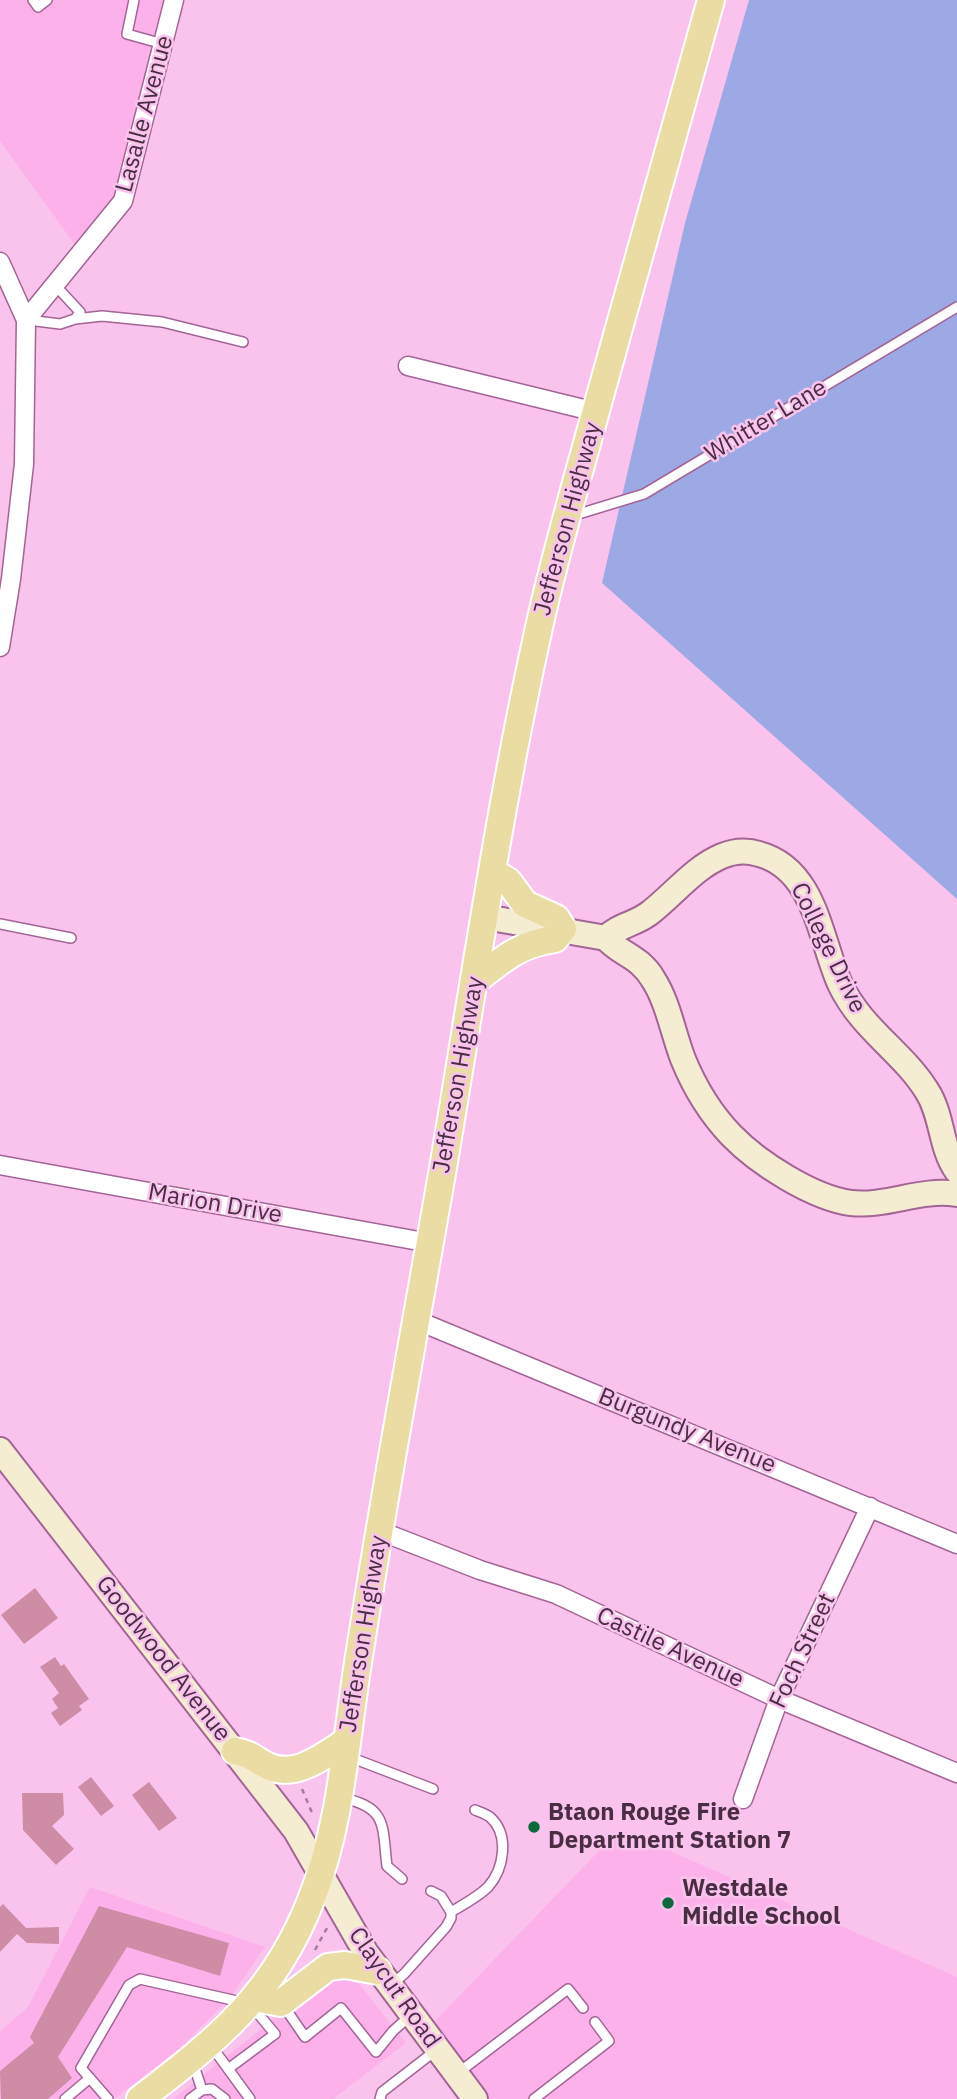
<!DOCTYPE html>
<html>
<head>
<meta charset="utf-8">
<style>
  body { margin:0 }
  canvas { display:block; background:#fac3ed }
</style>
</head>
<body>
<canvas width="957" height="2099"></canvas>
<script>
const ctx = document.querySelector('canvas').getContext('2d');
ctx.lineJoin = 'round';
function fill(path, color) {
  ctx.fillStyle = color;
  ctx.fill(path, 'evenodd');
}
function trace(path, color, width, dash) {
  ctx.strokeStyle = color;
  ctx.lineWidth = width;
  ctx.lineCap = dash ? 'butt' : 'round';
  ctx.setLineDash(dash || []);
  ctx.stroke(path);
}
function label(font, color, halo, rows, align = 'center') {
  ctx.font = font + ' "IBM Plex Sans",sans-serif';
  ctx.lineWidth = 5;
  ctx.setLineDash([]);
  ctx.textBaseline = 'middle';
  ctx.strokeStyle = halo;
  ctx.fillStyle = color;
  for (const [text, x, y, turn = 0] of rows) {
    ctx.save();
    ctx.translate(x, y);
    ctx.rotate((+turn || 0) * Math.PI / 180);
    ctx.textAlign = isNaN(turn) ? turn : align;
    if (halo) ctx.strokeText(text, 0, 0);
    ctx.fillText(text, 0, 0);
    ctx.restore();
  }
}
fill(new Path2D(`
  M0,0H167L117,199L75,245L0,141Z
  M620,1829L957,1977V2099H485L434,2022Z
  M90,1887L265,1947L230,1998L180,2048L114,2099H0V2031L28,2007Z
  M336,1974L352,1975L406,2043L333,2099H173L309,1991Z`), '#fdb1eb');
fill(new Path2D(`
  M749,0H957V899L602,583L685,223Z`), '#9da9e4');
fill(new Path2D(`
  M35,1588L58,1618L24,1644L1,1615Z
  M55,1657L61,1666L64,1664L89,1699L79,1706L82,1710L60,1726L51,1713L58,1708L52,1699L59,1693L40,1667Z
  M91,1777L114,1806L101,1816L78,1787Z
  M149,1782L177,1818L159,1831L132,1795Z
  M22,1793H63L64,1815L52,1826L74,1849L56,1865L23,1830Z
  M3,1904L26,1928L59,1927V1944L27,1943L17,1934L0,1952V1907Z
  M99,1906L229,1943L220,1976L127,1947L58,2057L72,2078L48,2099H1L0,2071L34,2043L30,2037Z`), '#ce8ca5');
const lane = new Path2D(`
  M33,0L38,7L47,0
  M134,0L127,34L163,44
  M55,285L80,312L75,319
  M28,320L60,324L75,319L102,316L162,322L243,342
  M572,516L644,494L957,307
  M0,924L71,938
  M347,1756L433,1789
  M342,1798C388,1807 382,1826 387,1866L402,1879
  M431,1891L441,1896L451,1912
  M391,1985L404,1974L446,1927L451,1918V1912C464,1904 478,1897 488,1887C504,1869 510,1835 490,1817C486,1814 480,1812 475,1810
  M283,2005L305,2037L341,2008L376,2052L393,2031L411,2015
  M210,2044L250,2099
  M458,2073L568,1989L583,2008
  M202,2090L212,2089L225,2099
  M65,2099L90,2078
  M108,2099L81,2068L129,1985L140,1979L250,2004L275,2034L228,2069
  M190,2099L202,2090L193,2063
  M380,2099L382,2092L435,2051
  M534,2099L609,2041L595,2022`);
const street = new Path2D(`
  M0,262L26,320L24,464L11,579L0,647
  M26,320L123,201L174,0
  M408,366L596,412
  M0,1165L430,1243
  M416,1320L957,1544
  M380,1531L480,1570L556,1594L779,1699L957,1773
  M743,1799L779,1699L870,1507`);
const secondary = new Path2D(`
  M485,917L606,938C619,954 640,956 653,979C668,1002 673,1033 683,1059C694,1086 711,1114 731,1135C758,1163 813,1198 851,1203C887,1207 921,1188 957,1194
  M606,938C618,925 637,924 651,912C674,894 695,867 722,856C734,851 747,850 759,854C815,869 820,939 840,984C862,1030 902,1051 927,1091C943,1116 940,1147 957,1171
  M0,1450L296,1831L366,1953L475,2099`);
const primary = new Path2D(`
  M475,981C503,959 519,944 555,939L563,929L556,918L525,904L508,881L493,872
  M235,1751C253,1754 255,1761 270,1767C297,1778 325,1755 347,1741
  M255,1998L281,2003L328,1967L345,1965L378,1971
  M140,2099C218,2039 274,1995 311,1900C343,1821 346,1733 360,1650C385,1489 415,1329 443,1168C473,990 499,809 538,632C555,553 579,474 600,396C637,264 674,132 711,0`);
trace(lane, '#a36496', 12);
trace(street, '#a36496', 21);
trace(secondary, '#a36496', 28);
trace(primary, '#fff', 30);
trace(new Path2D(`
  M302,1789L313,1815
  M315,1950L327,1928`), '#a67c9d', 2.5, [5, 5]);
trace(lane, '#fff', 9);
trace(street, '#fff', 18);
trace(secondary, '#f4edd1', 24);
trace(primary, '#eadca3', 26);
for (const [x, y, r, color] of [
  [534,1827,7,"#0d693c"],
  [668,1903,7,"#0d693c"]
]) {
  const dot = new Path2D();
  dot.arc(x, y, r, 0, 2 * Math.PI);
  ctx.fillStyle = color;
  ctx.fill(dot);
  trace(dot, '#fac3ed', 2.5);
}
label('24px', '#492d43', '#fac3ed', [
  ["Lasalle Avenue",145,114,-75],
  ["Whitter Lane",766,421,-31],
  ["Jefferson Highway",568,519,-75],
  ["College Drive",828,948,64],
  ["Jefferson Highway",459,1075,-80],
  ["Marion Drive",215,1204,10],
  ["Burgundy Avenue",687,1431,22],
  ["Jefferson Highway",364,1634,-81],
  ["Castile Avenue",670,1648,25],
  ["Foch Street",803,1651,-65],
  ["Goodwood Avenue",163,1659,52],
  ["Claycut Road",394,1988,55]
]);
label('bold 24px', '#492d43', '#fac3ed', [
  ["Btaon Rouge Fire",548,1813],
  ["Department Station 7",548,1841],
  ["Westdale",682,1889],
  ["Middle School",682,1917]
], 'left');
</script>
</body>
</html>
